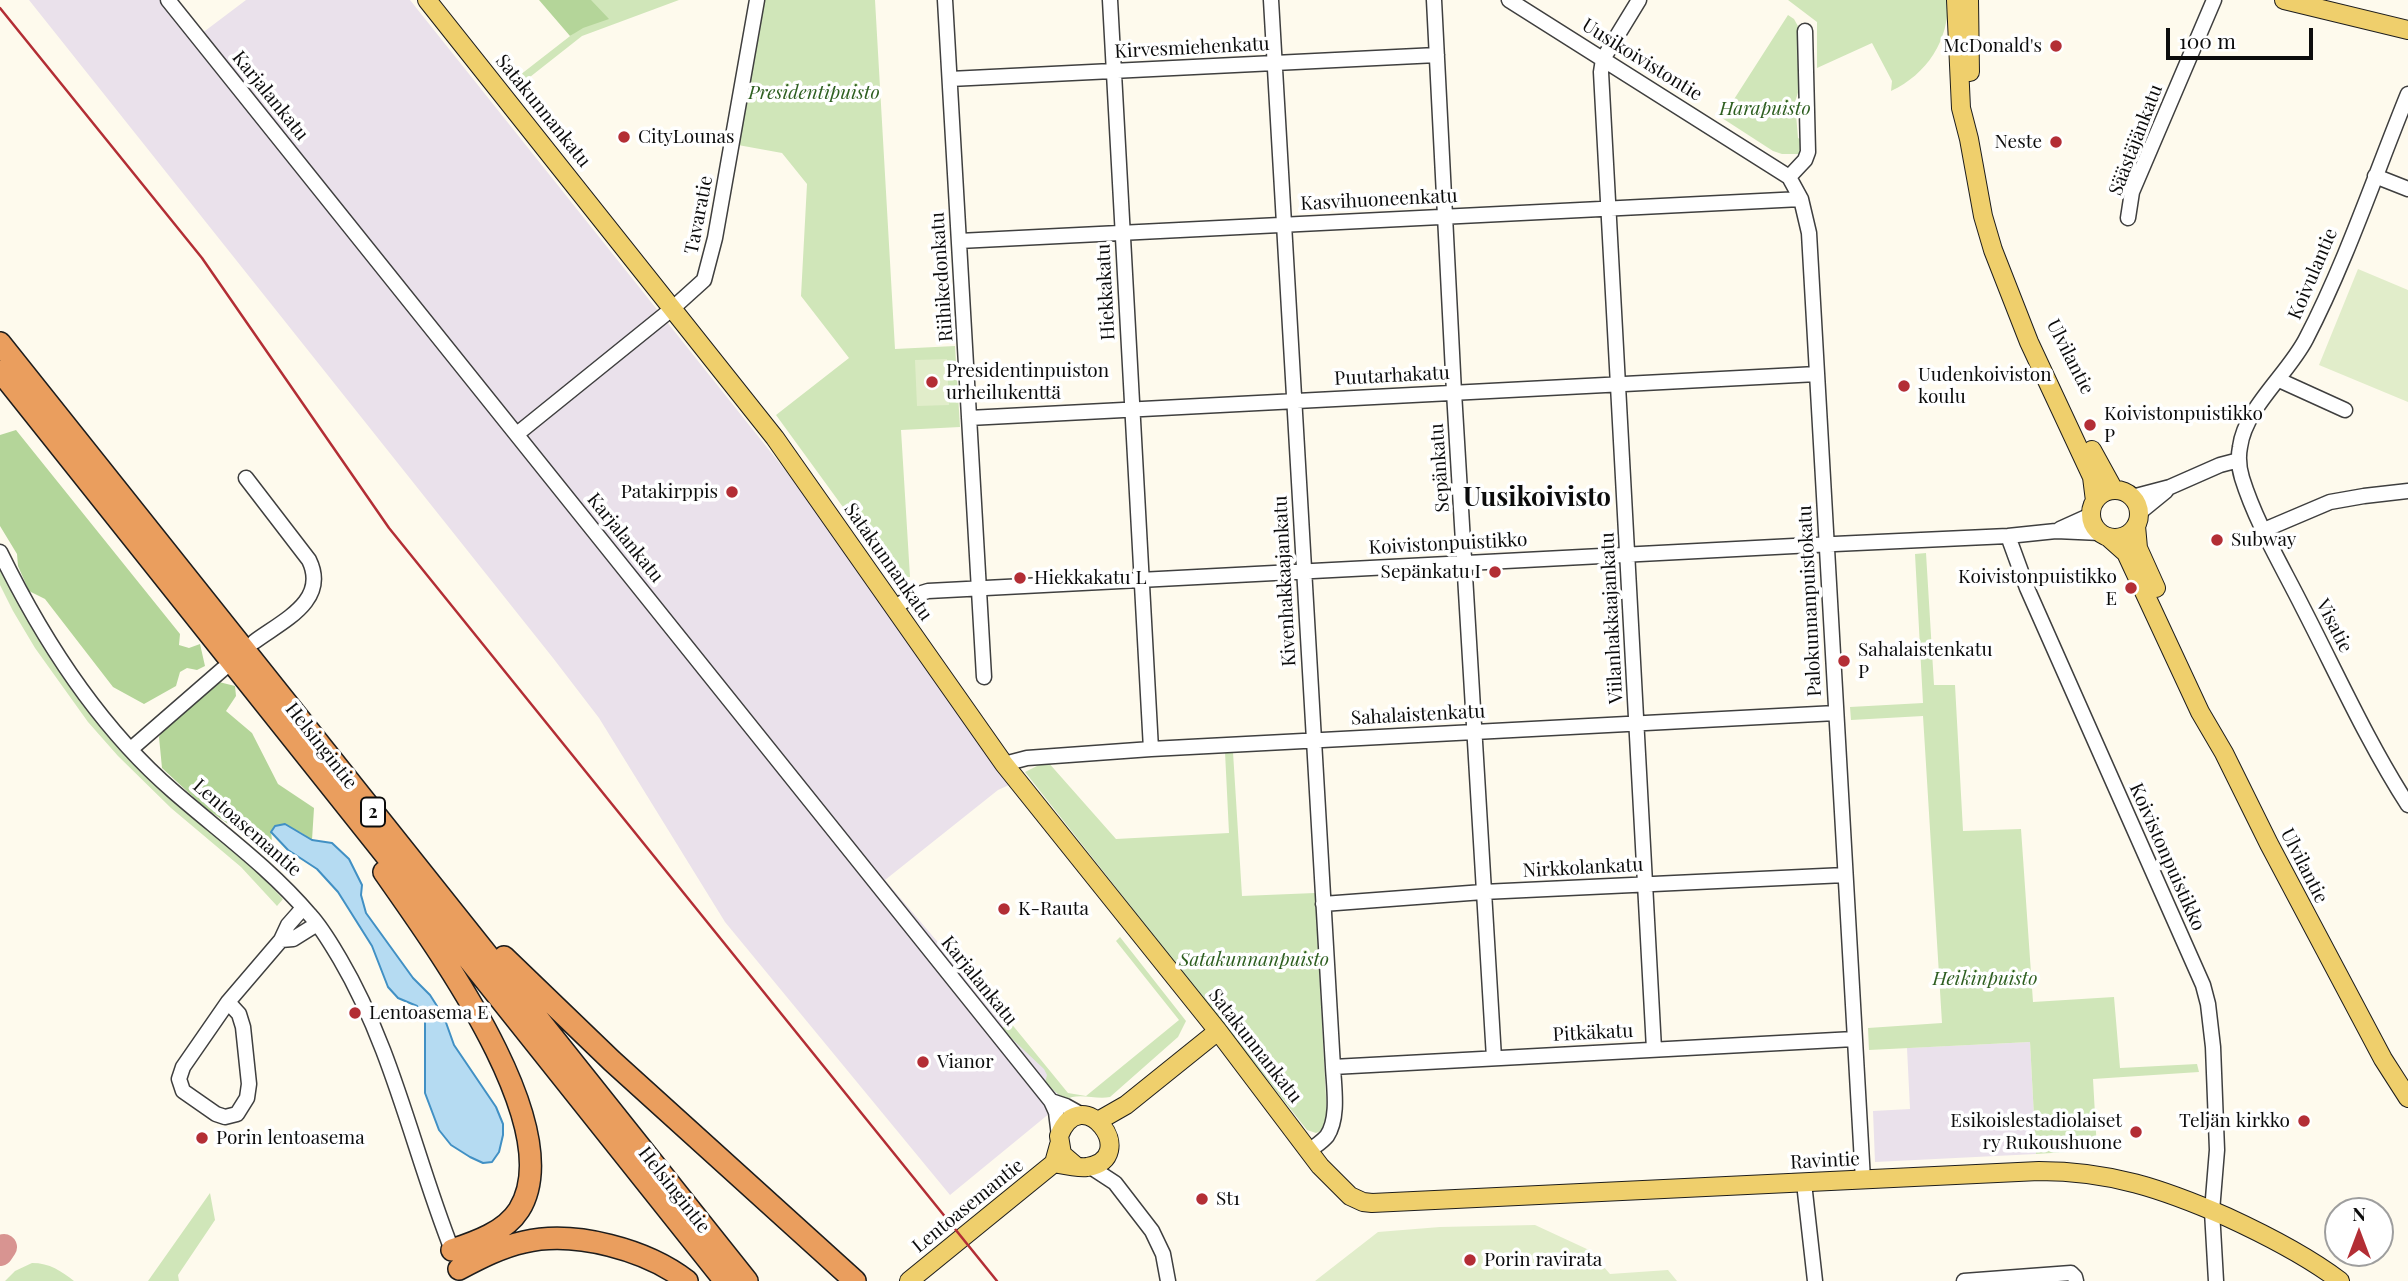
<!DOCTYPE html>
<html>
<head>
<meta charset="utf-8">
<style>
  body { margin:0 }
  #map { position:relative; width:2408px; height:1281px; overflow:hidden; background:#fefaed; font-family:"Playfair Display",serif }
  canvas { display:block }
  .north { position:absolute; left:2324px; top:1197px; width:70px; height:70px; box-sizing:border-box; background:#fff; border:2px solid #9e9e9e; border-radius:50%; rotate:0deg; font-size:19px; font-weight:700; line-height:28px; text-align:center; color:#0c0c0c }
  .north::after { content:''; display:block; margin:auto; width:24px; height:32px; background:#b32e35; clip-path:polygon(50% 0,100% 100%,50% 72%,0 100%) }
  .scale { position:absolute; left:2166px; top:28px; width:147px; height:32px; box-sizing:border-box; border:4px solid #0c0c0c; border-top:0; padding-left:9px; font-size:21px; line-height:24px; white-space:nowrap; color:#0c0c0c; -webkit-text-stroke:5px #fff; paint-order:stroke }
</style>
</head>
<body>
<div id="map">
<canvas width="2408" height="1281"></canvas>
<div class="north">N</div>
<div class="scale">100 m</div>
</div>
<script>
const ctx = document.querySelector('canvas').getContext('2d');
ctx.lineJoin = 'round';
function fill(path, color) {
  ctx.fillStyle = color;
  ctx.fill(path, 'evenodd');
}
function trace(path, color, width, dash) {
  ctx.strokeStyle = color;
  ctx.lineWidth = width;
  ctx.lineCap = dash ? 'butt' : 'round';
  ctx.setLineDash(dash || []);
  ctx.stroke(path);
}
function label(font, color, halo, rows, align = 'center') {
  ctx.font = font + ' "Playfair Display",serif';
  ctx.lineWidth = 7;
  ctx.setLineDash([]);
  ctx.textBaseline = 'middle';
  ctx.strokeStyle = halo;
  ctx.fillStyle = color;
  for (const [text, x, y, turn = 0] of rows) {
    ctx.save();
    ctx.translate(x, y);
    ctx.rotate((+turn || 0) * Math.PI / 180);
    ctx.textAlign = isNaN(turn) ? turn : align;
    if (halo) ctx.strokeText(text, 0, 0);
    ctx.fillText(text, 0, 0);
    ctx.restore();
  }
}
fill(new Path2D(`
  M29,0H162L193,40L246,0H410L793,480L1009,785L998,790L885,880L1066,1093L1050,1113L950,1195L725,922L599,718L553,658Z
  M2030,1042L2036,1154L1875,1162L1873,1111L1910,1109L1907,1048Z`), '#eae1eb');
fill(new Path2D(`
  M547,0H679L582,36L516,88L511,82L574,33Z
  M764,0H875L895,349L955,346L960,427L901,430L910,577H900L888,569L776,415L849,358L801,296L807,184L782,153L738,145Z
  M1788,0H1948C1949,41 1927,74 1891,91L1892,81L1872,43L1817,68V22Z
  M1788,15L1794,19L1799,28L1801,83L1795,102L1798,138L1805,142L1803,150L1798,154H1782L1773,151L1722,118Z
  M1926,553L1934,685H1955L1963,831L2021,829L2033,1002L2114,997L2120,1068L2197,1064L2199,1072L2093,1079L2097,1150L2036,1154L2030,1042L1869,1050L1868,1028L1942,1023L1923,716L1851,720L1850,707L1923,703L1915,554Z
  M0,564L25,614L78,696L249,863L283,899L277,906L241,867L171,808L118,756L88,722L35,648L13,611L0,585Z
  M1225,752H1233L1242,896L1315,893L1327,1116L1325,1129L1316,1133L1307,1130L1025,772L1047,761L1116,839L1229,833Z
  M1120,937L1186,1021L1178,1037L1110,1097C1095,1100 1078,1092 1065,1100L1045,1083L1047,1075L1044,1069L1008,1035L1003,1028L1010,1022L1068,1093L1086,1096L1179,1020L1116,941Z
  M210,1193L215,1220L178,1275L179,1281H148Z
  M32,1263C50,1263 61,1271 74,1281H5L15,1271Z`), '#d0e6b9');
fill(new Path2D(`
  M539,0H591L609,19L583,28L570,36Z
  M16,430L180,634L179,645L189,648L200,644L205,666L197,670L187,668L180,672L176,686L144,704L113,687L45,599L29,591L18,566L17,554L0,526V435Z
  M219,682L235,686L236,696L226,711L252,733L278,784L314,808L312,840L300,832L275,826L271,832L272,840L241,819L231,826L204,807L162,768L159,737L168,722Z`), '#b4d599');
fill(new Path2D(`
  M2358,269L2408,290V402L2319,365Z
  M947,359L949,405L917,406L915,360Z
  M1535,1225L1589,1250L1610,1274L1668,1270L1677,1281H1315L1378,1232L1440,1227Z`), '#e1edca');
const water = new Path2D(`
  M285,824L312,840L332,843L349,859L362,885L361,895L366,913L413,978L430,995L444,1017L454,1045L496,1107L503,1124V1135L499,1152L492,1162L483,1163L470,1157L451,1145L439,1130L425,1093V1022L417,1006L398,998L388,987L372,946L338,892L317,869L288,850L271,832L275,826Z`);
fill(water, '#b5dbf2');
trace(water, '#4190c4', 2);
trace(new Path2D(`
  M0,1253L4,1247`), '#d89491', 26);
const minor = new Path2D(`
  M168,0L1051,1101L1056,1112L1059,1136
  M945,0L984,677
  M1110,0L1151,749
  M1271,0L1333,1067C1334,1088 1339,1118 1327,1136C1322,1142 1315,1146 1309,1151
  M1434,0L1454,392L1494,1058
  M1509,0L1789,177
  M1639,0L1603,59L1601,72L1654,1049
  M1805,31L1808,152L1805,160L1789,177L1801,199L1809,233L1863,1180
  M950,79L1437,55
  M2408,94C2375,175 2346,262 2306,339C2288,374 2245,408 2240,447C2238,457 2239,468 2242,478C2256,523 2282,566 2303,608C2337,674 2368,743 2408,805
  M2375,176L2408,189
  M2128,218L2132,192L2214,0
  M959,241L1801,199
  M2279,380L2345,410
  M969,418L1817,374
  M517,434L673,308L704,280L715,238L757,0
  M246,478L309,560C329,601 282,621 254,642
  M2132,497L2170,487L2220,465L2239,460
  M2139,513L2166,491
  M2060,529L2091,515
  M2264,530L2330,502L2364,496L2408,491
  M2008,536L2027,588L2203,985L2208,1004L2213,1047L2217,1150L2212,1211L2216,1281
  M0,552C43,640 98,726 173,791C220,832 269,867 310,915C322,928 331,944 340,959C393,1049 414,1154 452,1250
  M894,608L912,596L928,591L1813,545L2008,536L2056,531L2101,533
  M131,749L223,669
  M1004,764L1027,758L1151,749L1836,713
  M1323,904L1483,892L1845,875
  M281,940L293,939L317,924
  M228,1002L239,1014L243,1027L249,1084L247,1098L237,1114L225,1117L216,1114L183,1091L179,1079L183,1067L228,1002L281,940L288,925L303,908
  M1333,1067L1854,1039
  M1051,1101L1066,1106L1084,1116
  M1089,1166L1115,1183L1152,1231L1163,1254L1168,1281
  M1804,1183L1815,1281
  M1964,1281L2071,1273L2075,1277L2076,1281`);
const major = new Path2D(`
  M427,0L775,438L1004,764L1218,1031L1320,1166L1350,1196L1363,1202L1372,1203L2039,1171C2110,1171 2163,1189 2227,1217C2266,1235 2306,1255 2340,1281
  M1956,0L1961,108L1969,139L1983,216L1993,250L2029,342L2092,477L2095,501
  M1969,0L1970,72
  M2284,0L2408,30
  M2092,450L2114,490
  M2091 514a24 24 0 1 1 48 0a24 24 0 1 1-48 0Z
  M2136,526L2138,548L2156,588
  M2108,537L2126,553L2200,712L2224,753L2269,844L2383,1059L2408,1098
  M1098,1121L1126,1105L1218,1031
  M1054,1163C1064,1165 1077,1168 1087,1167C1142,1158 1082,1078 1059,1136L1062,1154L1076,1166
  M909,1281L1054,1163L1059,1145`);
const highway = new Path2D(`
  M0,343L747,1281
  M0,371L725,1281
  M384,872C431,940 571,1127 519,1210C505,1232 476,1242 452,1250
  M504,957L612,1061L855,1281
  M459,1269C480,1258 501,1247 524,1242C575,1230 647,1250 687,1281`);
trace(minor, '#3f3f3f', 17);
trace(major, '#1d1d1d', 20);
trace(highway, '#1d1d1d', 24);
trace(minor, '#fff', 14);
trace(major, '#efcf6c', 18);
trace(highway, '#ea9e5e', 21);
trace(new Path2D(`
  M0,8L202,258L389,528L997,1281`), '#b32e35', 2.5);
for (const [x, y, r, color] of [
  [2056,46,7,"#b32e35"],
  [624,137,7,"#b32e35"],
  [2056,142,7,"#b32e35"],
  [932,382,7,"#b32e35"],
  [1904,386,7,"#b32e35"],
  [2090,425,7,"#b32e35"],
  [732,492,7,"#b32e35"],
  [2217,540,7,"#b32e35"],
  [1495,572,7,"#b32e35"],
  [1020,578,7,"#b32e35"],
  [2131,588,7,"#b32e35"],
  [1844,661,7,"#b32e35"],
  [1004,909,7,"#b32e35"],
  [355,1013,7,"#b32e35"],
  [923,1062,7,"#b32e35"],
  [2304,1121,7,"#b32e35"],
  [2136,1132,7,"#b32e35"],
  [202,1138,7,"#b32e35"],
  [1202,1199,7,"#b32e35"],
  [1470,1260,7,"#b32e35"]
]) {
  const dot = new Path2D();
  dot.arc(x, y, r, 0, 2 * Math.PI);
  ctx.fillStyle = color;
  ctx.fill(dot);
  trace(dot, '#fff', 2.5);
}
for (const [x, y, w] of [
  [373,812,24]
]) {
  const box = new Path2D();
  box.roundRect(x - w / 2, y - 14.5, w, 29, 5);
  ctx.fillStyle = '#fff';
  ctx.fill(box);
  trace(box, '#0c0c0c', 2);
}
label('bold 18px', '#0c0c0c', null, [
  ["2",373,812]
]);
label('19px', '#0c0c0c', '#fff', [
  ["McDonald's",2042,46,"right"],
  ["CityLounas",638,137],
  ["Neste",2042,142,"right"],
  ["Presidentinpuiston",946,371],
  ["urheilukenttä",946,393],
  ["Uudenkoiviston",1918,375],
  ["koulu",1918,397],
  ["Koivistonpuistikko",2104,414],
  ["P",2104,436],
  ["Patakirppis",718,492,"right"],
  ["Subway",2231,540],
  ["Sepänkatu I",1481,572,"right"],
  ["Koivistonpuistikko",2117,577,"right"],
  ["E",2117,599,"right"],
  ["Hiekkakatu L",1034,578],
  ["Sahalaistenkatu",1858,650],
  ["P",1858,672],
  ["K-Rauta",1018,909],
  ["Lentoasema E",369,1013],
  ["Vianor",937,1062],
  ["Esikoislestadiolaiset",2122,1121,"right"],
  ["ry Rukoushuone",2122,1143,"right"],
  ["Teljän kirkko",2290,1121,"right"],
  ["Porin lentoasema",216,1138],
  ["St1",1216,1199],
  ["Porin ravirata",1484,1260]
], 'left');
label('19px', '#0c0c0c', '#fff', [
  ["Kirvesmiehenkatu",1192,48,-3],
  ["Uusikoivistontie",1642,60,32],
  ["Karjalankatu",270,96,51],
  ["Satakunnankatu",543,111,51],
  ["Säästäjänkatu",2136,140,-69],
  ["Kasvihuoneenkatu",1379,200,-3],
  ["Tavaratie",699,215,-79],
  ["Koivulantie",2313,274,-67],
  ["Riihikedonkatu",942,277,-94],
  ["Hiekkakatu",1106,292,-93],
  ["Ulvilantie",2070,357,63],
  ["Puutarhakatu",1392,376,-3],
  ["Sepänkatu",1440,468,-94],
  ["Karjalankatu",625,538,51],
  ["Koivistonpuistikko",1448,544,-3],
  ["Satakunnankatu",888,562,55],
  ["Kivenhakkaajankatu",1285,581,-93],
  ["Palokunnanpuistokatu",1810,601,-93],
  ["Viilanhakkaajankatu",1612,618,-93],
  ["Visatie",2334,626,63],
  ["Sahalaistenkatu",1418,715,-3],
  ["Helsingintie",321,746,52],
  ["Lentoasemantie",247,828,41],
  ["Koivistonpuistikko",2167,857,66],
  ["Ulvilantie",2304,866,63],
  ["Nirkkolankatu",1583,868,-3],
  ["Karjalankatu",979,981,51],
  ["Pitkäkatu",1593,1033,-3],
  ["Satakunnankatu",1255,1046,52],
  ["Ravintie",1825,1161,-3],
  ["Helsingintie",674,1190,52],
  ["Lentoasemantie",968,1206,-39]
]);
label('italic 19px', '#2e5f21', '#fff', [
  ["Presidentipuisto",814,93],
  ["Harapuisto",1765,109],
  ["Satakunnanpuisto",1254,960],
  ["Heikinpuisto",1985,979]
]);
label('bold 26px', '#0c0c0c', '#fff', [
  ["Uusikoivisto",1537,498]
]);
</script>
</body>
</html>
